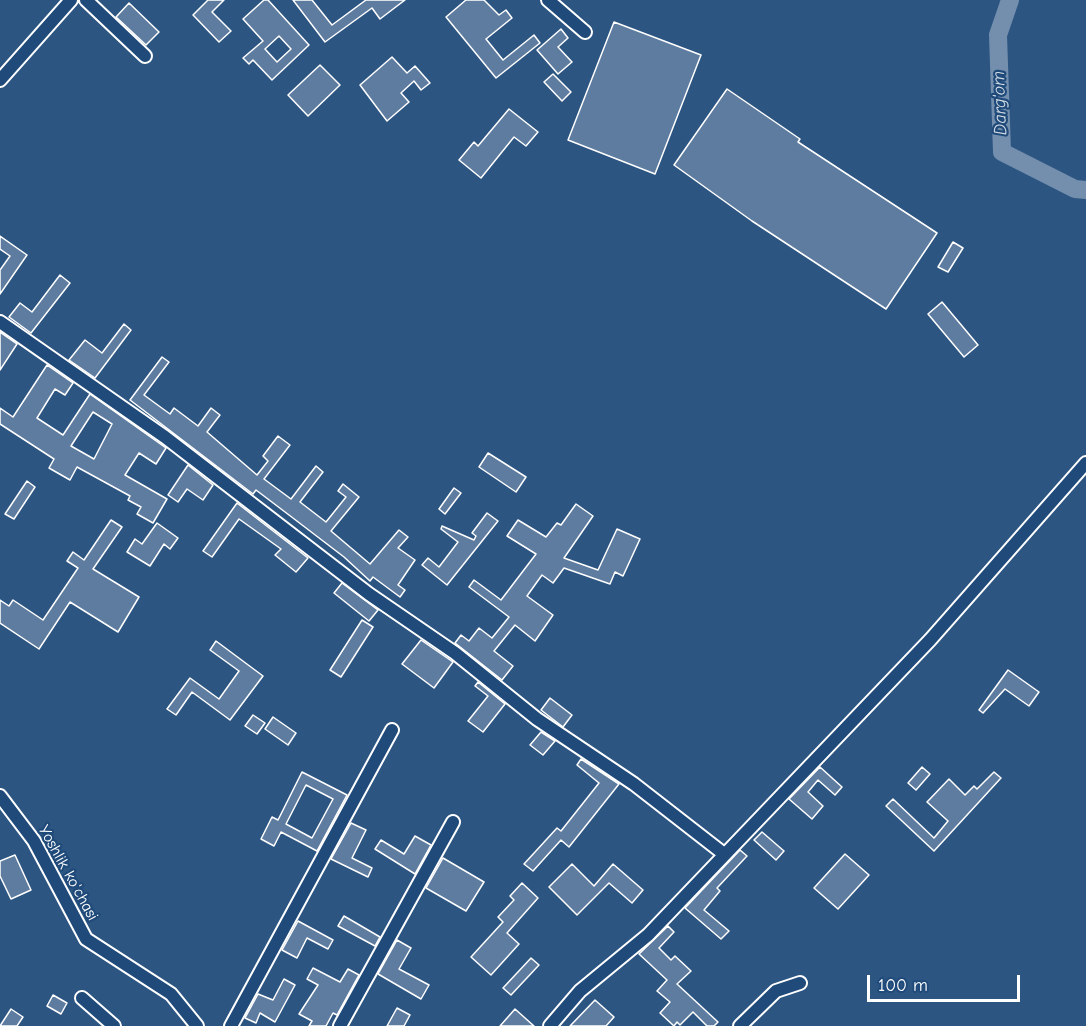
<!DOCTYPE html>
<html>
<head>
<meta charset="utf-8">
<style>
  body { margin:0 }
  #map { position:relative; width:1086px; height:1026px; overflow:hidden; background:#2c5582; font-family:"Comic Neue",sans-serif }
  canvas { display:block }
  .scale { position:absolute; left:867px; top:975px; width:153px; height:27px; box-sizing:border-box; border:3px solid #fff; border-top:0; padding-left:8px; font-size:18px; line-height:21px; white-space:nowrap; color:#fff; -webkit-text-stroke:4px #1f4a7a; paint-order:stroke }
</style>
</head>
<body>
<div id="map">
<canvas width="1086" height="1026"></canvas>
<div class="scale">100 m</div>
</div>
<script>
const ctx = document.querySelector('canvas').getContext('2d');
ctx.lineJoin = 'round';
function trace(path, color, width, dash) {
  ctx.strokeStyle = color;
  ctx.lineWidth = width;
  ctx.lineCap = dash ? 'butt' : 'round';
  ctx.setLineDash(dash || []);
  ctx.stroke(path);
}
function fill(path, color) {
  ctx.fillStyle = color;
  ctx.fill(path, 'evenodd');
}
function label(font, color, halo, rows, align = 'center') {
  ctx.font = font + ' "Comic Neue",sans-serif';
  ctx.lineWidth = 4.5;
  ctx.setLineDash([]);
  ctx.textBaseline = 'middle';
  ctx.strokeStyle = halo;
  ctx.fillStyle = color;
  for (const [text, x, y, turn = 0] of rows) {
    ctx.save();
    ctx.translate(x, y);
    ctx.rotate((+turn || 0) * Math.PI / 180);
    ctx.textAlign = isNaN(turn) ? turn : align;
    if (halo) ctx.strokeText(text, 0, 0);
    ctx.fillText(text, 0, 0);
    ctx.restore();
  }
}
trace(new Path2D(`
  M1010,0L998,35L1002,152L1075,189L1086,190`), '#748fad', 18);
const building = new Path2D(`
  M208,0H224L212,12L231,31L219,42L193,15Z
  M264,0H268L309,45L272,80L253,60L249,64L243,58L263,41L243,19ZM279,36L291,49L277,62L265,49Z
  M293,0H312L332,25L366,0H405L380,19L372,8L325,42Z
  M466,0H484L499,15L506,10L512,18L486,39L503,60L534,35L540,43L496,78L446,17Z
  M129,3L159,32L146,45L116,17Z
  M614,22L701,55L655,174L568,140Z
  M561,29L568,38L558,47L572,62L558,74L537,50Z
  M392,57L407,73L415,66L430,83L421,90L414,81L401,93L409,102L387,121L360,85Z
  M320,65L340,85L308,116L288,95Z
  M553,74L571,92L562,101L544,82Z
  M727,89L800,139L798,142L937,233L886,309L752,221L674,165Z
  M509,109L538,132L526,146L514,137L481,178L459,160L474,142L478,146Z
  M0,236L27,255L0,294V270L10,256L0,249Z
  M953,242L963,248L948,272L938,267Z
  M60,275L70,283L31,333L9,317L20,303L32,312Z
  M942,302L978,345L964,357L928,314Z
  M124,324L131,330L95,378L69,360L85,340L102,353Z
  M0,332L17,344L0,370Z
  M162,357L169,362L144,395L170,414L174,408L198,426L211,408L220,415L207,432L257,475L268,461L263,456L278,436L290,445L264,479L291,499L316,466L323,472L300,502L326,522L346,497L338,491L343,484L359,497L331,531L370,564L399,530L408,537L398,548L415,560L398,585L405,590L400,597L373,577L370,581L344,557L289,515L256,490L253,494L130,400Z
  M47,365L73,383L65,395L55,389L37,418L63,435L90,394L166,448L156,464L139,453L125,475L167,499L153,523L137,514L141,507L128,500L130,496L77,467L70,480L49,468L54,459L0,424V408L13,417ZM93,412L112,424L94,459L71,446Z
  M488,453L526,477L516,492L479,467Z
  M188,465L213,485L203,500L187,489L178,502L168,495Z
  M27,481L35,487L14,519L5,514Z
  M454,488L461,493L445,514L439,509Z
  M237,503L308,558L296,572L275,555L281,549L239,519L212,557L203,551Z
  M576,504L593,516L564,558L598,570L617,529L640,539L623,576L615,572L610,584L564,568L553,583L542,575L527,596L553,615L535,641L515,625L494,651L513,666L502,680L455,643L461,635L469,641L479,628L492,638L509,617L469,587L474,580L501,600L536,554L507,536L518,520L546,537L557,523L561,525Z
  M487,513L498,521L447,585L422,565L428,558L439,567L458,542L441,529L442,526L474,540L476,536L472,533Z
  M111,520L122,527L93,569L139,597L118,632L70,602L39,649L0,623V600L9,606L13,600L43,620L78,568L67,561L73,552L84,560Z
  M157,523L178,538L170,549L164,544L150,566L127,552L135,539L142,544Z
  M342,583L378,610L369,621L334,593Z
  M362,620L373,627L341,677L330,670Z
  M421,640L453,662L434,688L402,664Z
  M216,641L263,676L230,720L192,692L176,715L167,709L190,678L219,699L239,671L210,650Z
  M1008,670L1039,692L1029,706L1005,689L983,713L979,710Z
  M478,682L505,704L483,732L468,721L488,696L475,686Z
  M550,698L572,715L563,727L541,710Z
  M253,715L265,723L257,734L245,726Z
  M273,717L296,733L288,745L265,729Z
  M541,732L555,741L543,755L530,745Z
  M581,759L619,784L569,847L561,840L533,871L524,864L557,828L561,831L599,783L577,765Z
  M820,767L842,787L835,795L818,780L808,792L823,806L812,819L789,799Z
  M922,767L930,774L916,790L908,783Z
  M302,772L347,795L317,851L281,832L274,846L261,839L272,817L278,820ZM306,785L333,799L312,838L286,824Z
  M994,772L1001,778L934,851L886,806L893,799L934,838L948,821L927,802L949,779L965,795L974,786L977,789Z
  M351,823L366,830L352,858L372,868L368,877L331,859Z
  M762,832L784,851L776,860L754,840Z
  M415,836L431,845L415,874L375,849L381,840L404,854Z
  M740,850L747,856L717,888L720,891L704,910L729,931L721,939L685,908Z
  M845,854L869,875L838,909L814,888Z
  M15,855L31,890L11,899L0,876V861Z
  M443,858L484,882L466,911L426,888Z
  M572,864L594,886L613,864L643,890L632,903L609,883L577,915L549,887Z
  M522,883L538,898L507,933L519,944L491,975L471,957L503,922L498,917L514,900L510,896Z
  M344,916L380,937L375,946L338,926Z
  M298,921L333,940L328,949L307,938L297,958L282,950Z
  M668,926L674,932L659,948L671,960L675,956L691,971L677,984L718,1022L714,1026H707L693,1012L680,1025L677,1022L674,1026L660,1013L670,1002L657,991L667,980L639,954Z
  M397,940L411,948L399,969L429,985L421,999L378,974Z
  M531,958L539,965L511,995L503,988Z
  M313,968L340,982L348,969L359,975L337,1015L333,1013L326,1026H309L312,1021L299,1014L318,985L307,979Z
  M284,979L295,985L275,1022L260,1013L256,1023L245,1018L258,994L273,1000Z
  M53,995L67,1003L61,1014L47,1006Z
  M595,1000L614,1017L606,1026H570Z
  M397,1008L410,1015L404,1026H387Z
  M11,1009L23,1017L17,1026H0Z
  M515,1009L534,1026H500Z`);
fill(building, '#5e7c9f');
trace(building, '#fff', 1.5);
const minor = new Path2D(`
  M86,0L145,56
  M548,0L585,32
  M0,80L71,0
  M0,322L165,437L369,594L455,653L537,719L634,784L724,854
  M0,796L34,841L86,939L171,994L197,1026
  M82,998L114,1026
  M231,1026L392,730
  M340,1026L453,822
  M550,1026L580,991L648,935L930,640L1086,463
  M740,1026L776,991L800,983`);
trace(minor, '#fff', 16);
trace(minor, '#1f4a7a', 12);
label('16px', '#fff', '#1f4a7a', [
  ["Yoshlik ko'chasi",68,873,61]
]);
label('italic 18px', '#d5dde6', '#1f4a7a', [
  ["Darg'om",1000,103,-92]
]);
</script>
</body>
</html>
